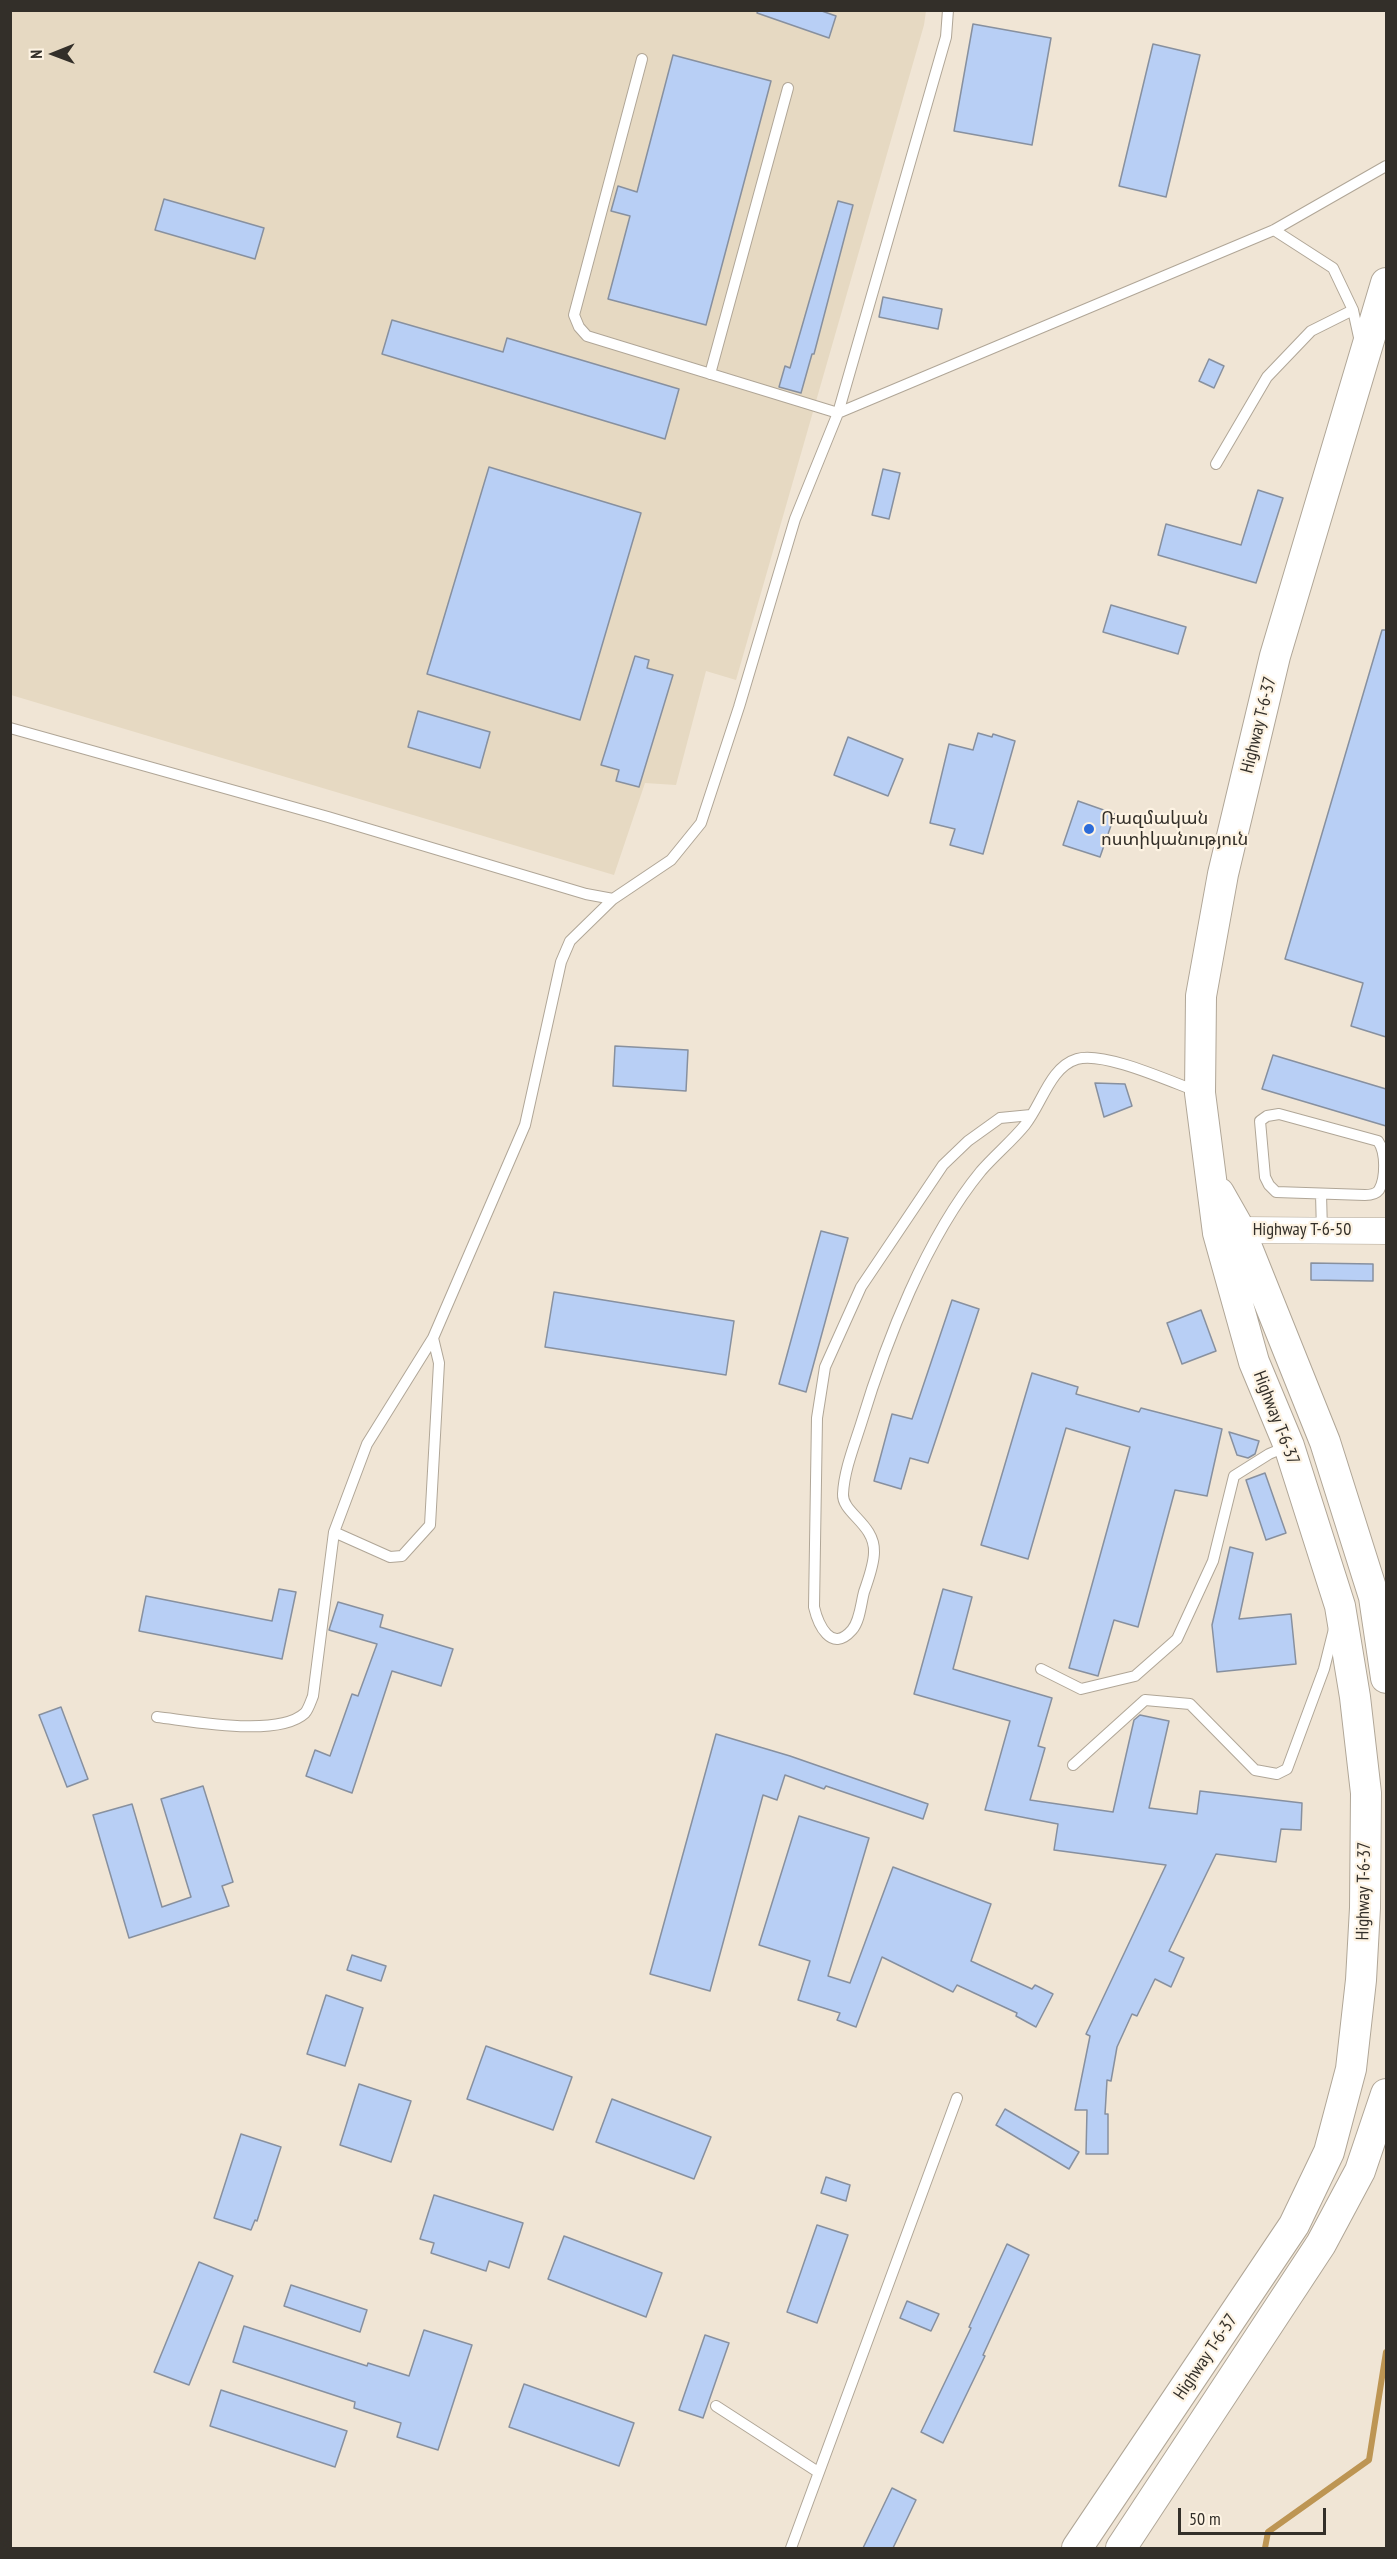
<!DOCTYPE html>
<html>
<head>
<meta charset="utf-8">
<style>
  body { margin:0 }
  #map { position:relative; width:1397px; height:2559px; overflow:hidden; background:#f0e5d5; font-family:"PT Sans Narrow",sans-serif }
  canvas { display:block }
  .frame { position:absolute; inset:0; border:12px solid #332f29; pointer-events:none }
  .north { position:absolute; left:24px; top:24px; width:60px; height:60px; -webkit-text-stroke:4px #fdf3e3; paint-order:stroke; rotate:269deg; font-size:16px; font-weight:700; line-height:24px; text-align:center; color:#332f29 }
  .north::after { content:''; display:block; margin:auto; width:21px; height:27px; background:#332f29; clip-path:polygon(50% 0,100% 100%,50% 72%,0 100%) }
  .scale { position:absolute; left:1178px; top:2508px; width:148px; height:27px; box-sizing:border-box; border:3px solid #332f29; border-top:0; padding-left:8px; font-size:18px; line-height:21px; white-space:nowrap; color:#332f29; -webkit-text-stroke:4px #fdf3e3; paint-order:stroke }
</style>
</head>
<body>
<div id="map">
<canvas width="1397" height="2559"></canvas>
<div class="frame"></div>
<div class="north">N</div>
<div class="scale">50 m</div>
</div>
<script>
const ctx = document.querySelector('canvas').getContext('2d');
ctx.lineJoin = 'round';
function fill(path, color) {
  ctx.fillStyle = color;
  ctx.fill(path, 'evenodd');
}
function trace(path, color, width, dash) {
  ctx.strokeStyle = color;
  ctx.lineWidth = width;
  ctx.lineCap = dash ? 'butt' : 'round';
  ctx.setLineDash(dash || []);
  ctx.stroke(path);
}
function label(font, color, halo, rows, align = 'center') {
  ctx.font = font + ' "PT Sans Narrow","Noto Sans Armenian",sans-serif';
  ctx.lineWidth = 4.5;
  ctx.setLineDash([]);
  ctx.textBaseline = 'middle';
  ctx.strokeStyle = halo;
  ctx.fillStyle = color;
  for (const [text, x, y, turn = 0] of rows) {
    ctx.save();
    ctx.translate(x, y);
    ctx.rotate((+turn || 0) * Math.PI / 180);
    ctx.textAlign = isNaN(turn) ? turn : align;
    if (halo) ctx.strokeText(text, 0, 0);
    ctx.fillText(text, 0, 0);
    ctx.restore();
  }
}
fill(new Path2D(`
  M10,11H926L924,25L736,680L706,671L676,785L645,783L614,875L11,695Z`), '#e6d9c2');
trace(new Path2D(`
  M1265,2548L1268,2532L1369,2460L1386,2352`), '#bd9553', 6);
const building = new Path2D(`
  M758,10H819L836,16L829,38L757,13Z
  M973,24L1051,38L1032,145L954,131Z
  M1153,44L1200,55L1166,197L1119,186Z
  M673,55L771,81L706,325L608,299L630,216L611,211L618,186L637,192Z
  M164,199L264,228L255,259L155,230Z
  M838,201L853,205L814,354H812L801,393L779,387L785,366L790,368Z
  M883,297L942,309L938,329L879,317Z
  M392,320L503,352L507,338L679,389L665,439L382,354Z
  M1209,359L1224,366L1214,388L1199,381Z
  M489,467L641,513L580,720L427,674Z
  M883,469L900,473L889,519L872,515Z
  M1258,490L1283,498L1256,583L1158,555L1166,524L1241,545Z
  M1111,605L1186,627L1178,654L1103,632Z
  M1382,630H1386V1037L1351,1026L1363,983L1285,959Z
  M635,656L649,660L647,668L673,675L639,787L616,781L619,770L601,765Z
  M418,711L490,732L480,768L408,747Z
  M978,733L992,737L993,734L1015,741L983,854L950,845L955,829L930,823L949,744L973,750Z
  M848,737L903,759L888,796L834,775Z
  M1078,801L1115,814L1100,857L1063,845Z
  M615,1046L688,1050L686,1091L613,1086Z
  M1273,1055L1386,1089V1126L1262,1089Z
  M1095,1083L1125,1084L1132,1106L1104,1117Z
  M821,1231L848,1238L806,1392L779,1384Z
  M1311,1263L1373,1264V1281L1311,1280Z
  M554,1292L734,1321L726,1375L545,1347Z
  M952,1300L979,1309L928,1463L910,1458L901,1489L874,1481L892,1414L912,1419Z
  M1201,1310L1216,1351L1182,1364L1167,1323Z
  M1032,1373L1078,1387L1076,1394L1139,1412L1141,1408L1222,1429L1207,1496L1175,1490L1138,1627L1114,1620L1098,1676L1069,1668L1130,1447L1066,1428L1028,1559L981,1545Z
  M1229,1432L1259,1441L1255,1454L1248,1458L1237,1455Z
  M1265,1473L1286,1533L1266,1540L1246,1480Z
  M1230,1547L1253,1553L1239,1619L1291,1614L1296,1664L1217,1672L1212,1625Z
  M279,1589L296,1592L282,1659L139,1631L146,1596L272,1621Z
  M943,1589L972,1597L953,1669L1052,1698L1038,1746L1045,1748L1030,1800L1113,1812L1134,1720L1140,1715L1169,1721L1149,1808L1197,1814L1200,1791L1302,1803L1301,1830L1281,1829L1276,1862L1216,1854L1169,1951L1184,1958L1171,1987L1155,1979L1137,2016L1132,2014L1117,2047L1111,2081L1107,2080L1105,2114H1108V2154H1086L1087,2110H1075L1090,2036L1086,2034L1166,1865L1054,1850L1058,1824L985,1810L1010,1721L914,1694Z
  M338,1602L383,1615L380,1627L453,1649L441,1686L392,1671L352,1793L306,1776L315,1750L330,1756L352,1694L358,1696L377,1644L329,1630Z
  M61,1707L88,1779L67,1787L39,1715Z
  M716,1734L790,1756L928,1804L923,1819L826,1786L824,1789L785,1775L777,1800L763,1795L710,1991L650,1974Z
  M203,1786L233,1882L222,1886L229,1906L129,1938L93,1815L132,1804L162,1907L191,1897L161,1799Z
  M799,1816L869,1838L828,1976L850,1983L893,1867L991,1904L971,1961L1032,1989L1035,1985L1053,1994L1036,2027L1016,2016L1017,2013L957,1985L953,1992L882,1957L856,2027L837,2020L840,2013L798,2000L810,1961L759,1945Z
  M352,1955L386,1966L381,1981L347,1970Z
  M326,1995L363,2008L345,2066L307,2054Z
  M486,2046L572,2077L553,2130L467,2099Z
  M359,2084L411,2101L391,2162L340,2145Z
  M612,2099L711,2137L694,2179L596,2142Z
  M1005,2109L1079,2152L1069,2169L996,2125Z
  M241,2134L281,2147L257,2221L255,2220L251,2230L214,2218Z
  M826,2177L850,2185L846,2201L821,2193Z
  M434,2195L523,2223L509,2268L489,2261L486,2271L431,2253L434,2243L420,2239Z
  M817,2225L848,2235L817,2323L787,2312Z
  M564,2236L662,2273L646,2317L548,2279Z
  M1007,2244L1029,2255L983,2355L985,2356L943,2443L921,2432L971,2328L969,2327Z
  M199,2262L233,2276L189,2385L154,2372Z
  M291,2285L367,2310L360,2332L284,2306Z
  M907,2301L939,2314L931,2331L900,2318Z
  M244,2326L367,2366L368,2363L409,2376L424,2330L472,2345L438,2450L397,2437L401,2423L354,2408L355,2402L233,2362Z
  M705,2335L729,2343L703,2418L679,2410Z
  M524,2384L634,2423L619,2466L509,2427Z
  M221,2390L347,2431L335,2467L210,2426Z
  M892,2488L916,2500L893,2548H863Z`);
fill(building, '#b8cff5');
trace(building, '#87909f', 1.5);
const service = new Path2D(`
  M948,10L946,37L838,413L1274,230L1386,166
  M1274,230L1333,268L1353,310L1360,342
  M710,374L788,88
  M1216,464L1267,377L1311,331L1353,310
  M10,728L328,817L586,894L613,899L671,860L701,823L739,707L795,519L838,413L587,336L579,327L574,315L642,59
  M1279,1114L1378,1141C1386,1152 1386,1178 1379,1190C1376,1194 1370,1195 1365,1195L1276,1192L1269,1185L1265,1177L1260,1121L1267,1116Z
  M1031,1115L1000,1118L968,1141L943,1165L861,1287L825,1367L817,1418L814,1607C818,1624 831,1654 852,1630C860,1621 861,1603 864,1592C868,1580 874,1565 874,1552C875,1524 842,1513 843,1494C844,1471 854,1446 861,1424C886,1341 926,1238 981,1171C995,1155 1012,1141 1025,1125C1042,1104 1050,1067 1077,1059C1104,1051 1171,1082 1199,1092
  M1321,1194L1322,1231
  M433,1338L439,1363L430,1525L402,1556L390,1557L334,1532L367,1444L433,1338L525,1125L561,962L570,941L613,899
  M1041,1669L1081,1689L1135,1676L1177,1639L1213,1561L1234,1476L1269,1454L1288,1446
  M157,1717C192,1721 278,1738 305,1713C308,1710 311,1701 313,1696L334,1532
  M1073,1765L1145,1700L1190,1704L1255,1770L1277,1774L1287,1769L1324,1669L1334,1629
  M716,2406L818,2472
  M791,2548L957,2098`);
const tertiary = new Path2D(`
  M1221,1233L1240,1230L1386,1231`);
const secondary = new Path2D(`
  M1219,1193L1240,1230L1325,1442L1374,1597L1386,1678
  M1077,2548L1294,2225L1329,2152L1351,2069L1361,1980L1365,1908L1366,1793L1355,1697L1340,1606L1289,1446L1254,1362L1218,1233L1200,1093L1201,996L1223,874L1275,656L1386,283
  M1121,2548L1321,2244L1360,2171L1386,2094`);
trace(service, '#b0a697', 12);
trace(tertiary, '#b0a697', 27);
trace(secondary, '#b0a697', 32);
trace(service, '#fff', 10);
trace(tertiary, '#fff', 26);
trace(secondary, '#fff', 30);
for (const [x, y, r, color] of [
  [1089,829,6,"#2d6cd9"]
]) {
  const dot = new Path2D();
  dot.arc(x, y, r, 0, 2 * Math.PI);
  ctx.fillStyle = color;
  ctx.fill(dot);
  trace(dot, '#fdf3e3', 2);
}
label('18px', '#332f29', '#fdf3e3', [
  ["Highway T-6-37",1259,725,-76],
  ["Highway T-6-50",1302,1230],
  ["Highway T-6-37",1276,1418,69],
  ["Highway T-6-37",1364,1891,-89],
  ["Highway T-6-37",1206,2357,-56]
]);
label('18px', '#332f29', '#fdf3e3', [
  ["Ռազմական",1101,819],
  ["ոստիկանություն",1101,840]
], 'left');
</script>
</body>
</html>
